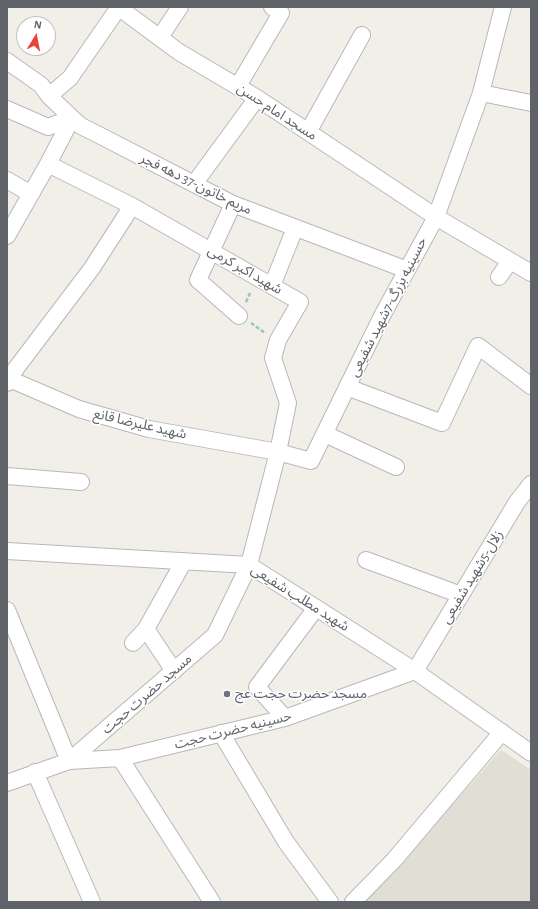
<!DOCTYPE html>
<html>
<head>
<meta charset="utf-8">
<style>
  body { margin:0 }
  #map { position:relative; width:538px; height:909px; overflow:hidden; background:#f1efe8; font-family:"Alegreya Sans",sans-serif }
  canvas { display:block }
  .frame { position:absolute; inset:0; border:8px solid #5f6368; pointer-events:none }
  .north { position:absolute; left:16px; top:16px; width:40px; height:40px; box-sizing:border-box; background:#fff; border:1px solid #bfc1c3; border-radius:50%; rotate:10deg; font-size:11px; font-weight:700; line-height:16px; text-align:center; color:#5f6368 }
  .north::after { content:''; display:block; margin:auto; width:14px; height:18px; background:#ea4335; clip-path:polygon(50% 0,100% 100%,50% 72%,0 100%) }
</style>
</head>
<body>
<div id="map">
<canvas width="538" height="909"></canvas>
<div class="frame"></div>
<div class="north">N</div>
</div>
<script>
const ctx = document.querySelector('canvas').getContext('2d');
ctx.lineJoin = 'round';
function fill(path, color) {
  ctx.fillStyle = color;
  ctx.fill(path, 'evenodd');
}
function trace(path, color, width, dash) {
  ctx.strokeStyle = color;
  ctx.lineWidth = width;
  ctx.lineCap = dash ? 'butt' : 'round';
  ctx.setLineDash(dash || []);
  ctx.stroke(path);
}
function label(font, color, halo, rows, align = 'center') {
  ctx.font = font + ' "Alegreya Sans","Noto Sans Arabic",sans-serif';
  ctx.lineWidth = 3;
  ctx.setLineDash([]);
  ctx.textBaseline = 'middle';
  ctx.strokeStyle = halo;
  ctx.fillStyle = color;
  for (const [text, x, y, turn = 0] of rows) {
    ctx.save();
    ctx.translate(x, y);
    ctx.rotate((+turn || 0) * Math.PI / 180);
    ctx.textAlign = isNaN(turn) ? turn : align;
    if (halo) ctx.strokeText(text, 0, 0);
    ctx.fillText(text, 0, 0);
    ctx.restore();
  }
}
fill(new Path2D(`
  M501,750L531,770V902H365Z`), '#e1ded6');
const street = new Path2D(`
  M118,7L179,52L257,98L436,217L531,273
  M160,37L180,7
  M7,61L41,85L49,96L72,118L81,126L95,133L233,204L407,270
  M238,86L281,13L272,7
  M481,93L531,103
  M49,96L70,78L119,7
  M7,109L48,127L72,118
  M308,132L362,35
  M7,180L31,194
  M194,184L257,98
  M233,204L198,280L239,316
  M7,236L48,164L72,118
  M499,277L510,261
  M272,286L295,228
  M7,378L79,409L149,429L278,452L288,403L273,358L278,340L300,302L132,206L48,164
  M7,383L8,379L92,268L132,206
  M347,387L442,423L478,346L531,386
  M325,434L396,467
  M7,476L81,482
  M7,551L249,565L415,671L531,753
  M366,560L461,595
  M7,610L69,761L120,758L285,718L415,671L517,502L531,484
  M133,643L146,629
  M174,671L146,629L184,561
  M285,718L257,687L316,608
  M221,733L286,842L330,902
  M120,758L212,902
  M35,772L92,902
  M7,783L69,761L215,635L249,565L278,452L311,461L383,314L436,217L481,93L503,7
  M353,902L394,860L502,732`);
trace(street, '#b5b8bc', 18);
trace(new Path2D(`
  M246,302L251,291
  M251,323L265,333`), '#9cc7a9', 2.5, [4, 2]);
trace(street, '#fff', 16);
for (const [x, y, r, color] of [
  [227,694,4,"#6b7280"]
]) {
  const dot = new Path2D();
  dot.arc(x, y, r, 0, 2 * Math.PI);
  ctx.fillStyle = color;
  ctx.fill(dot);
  trace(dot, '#fff', 1.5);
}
label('14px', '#5f6368', '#fff', [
  ["مسجد امام حسن",277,112,33],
  ["مریم خاتون-37 دهه فجر",196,184,26],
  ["شهید اکبر کرمی",245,270,30],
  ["حسینیه بزرگ-7شهید شفیعی",388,307,-63],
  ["شهید علیرضا قانع",140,424,13],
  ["زلال-5شهید شفیعی",472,577,-59],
  ["شهید مطلب شفیعی",300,598,32],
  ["مسجد حضرت حجت",147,694,-41],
  ["حسینیه حضرت حجت",233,730,-14]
]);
label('14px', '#5b616d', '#fff', [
  ["مسجد حضرت حجت عج",235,694]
], 'left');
</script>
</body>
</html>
